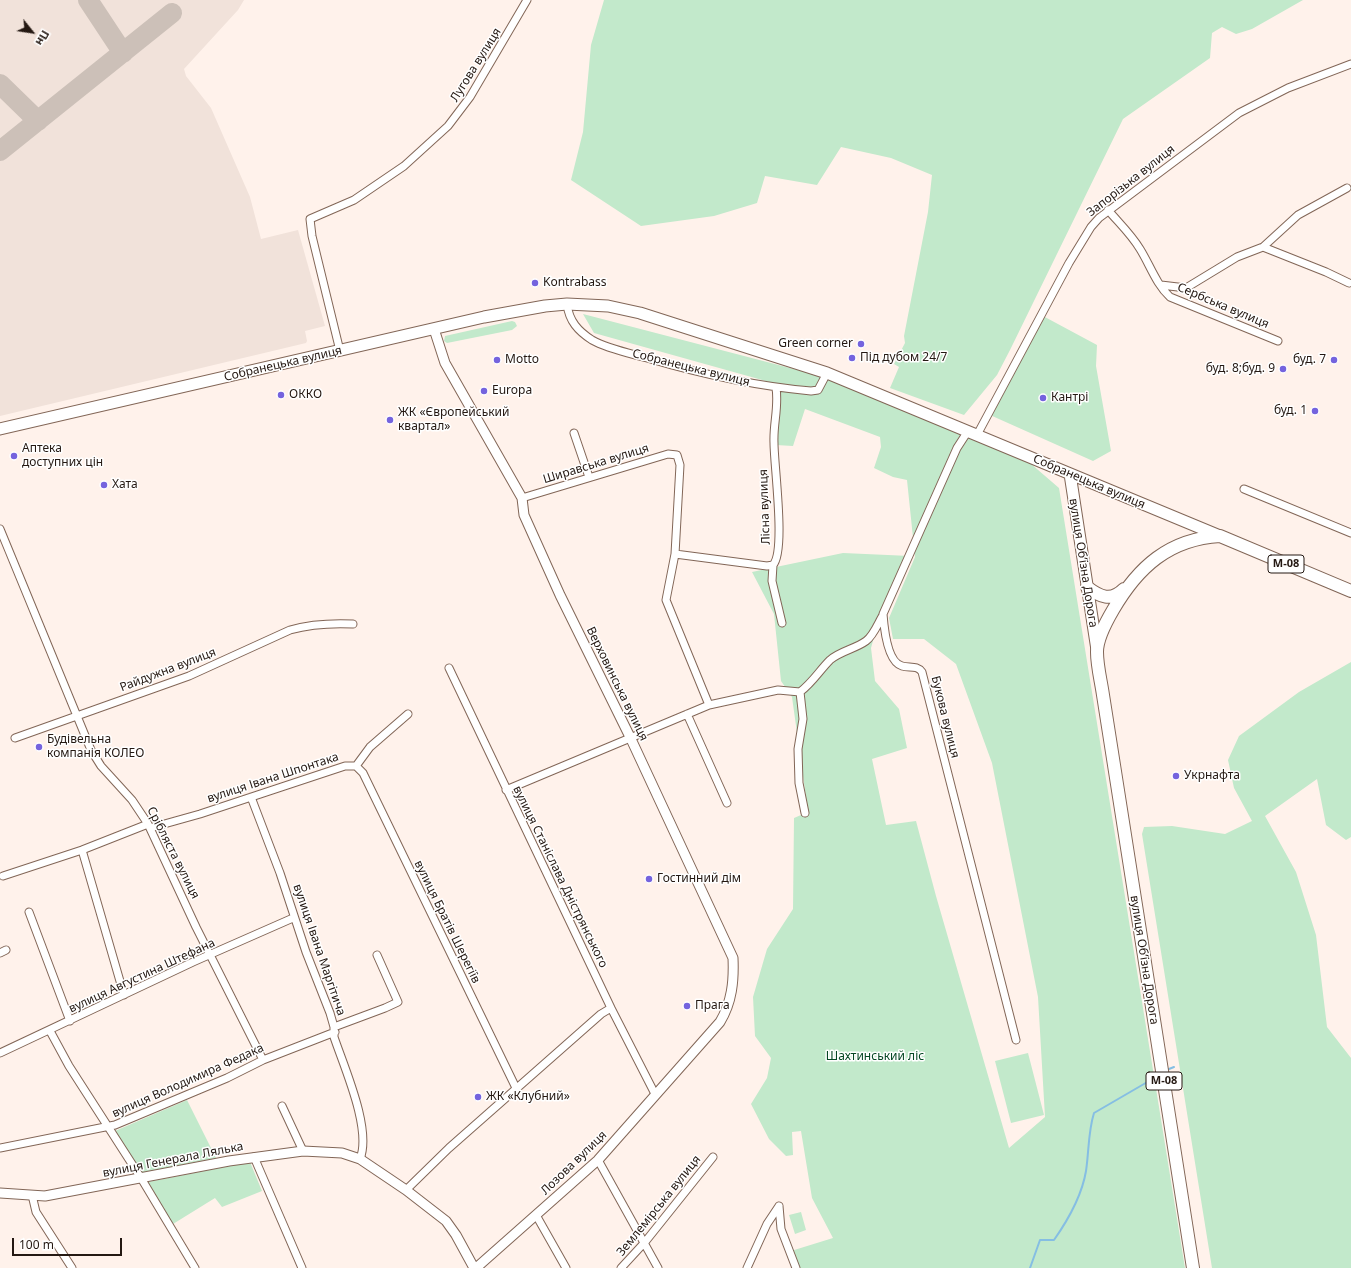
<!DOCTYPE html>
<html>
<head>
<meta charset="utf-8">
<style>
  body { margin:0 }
  #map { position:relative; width:1351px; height:1268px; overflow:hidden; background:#fff2eb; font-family:"Noto Sans",sans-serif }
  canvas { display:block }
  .north { position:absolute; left:12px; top:12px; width:40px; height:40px; -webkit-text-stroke:3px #fff; paint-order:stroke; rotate:120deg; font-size:11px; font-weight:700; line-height:16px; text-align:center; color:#241812 }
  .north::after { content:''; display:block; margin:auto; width:14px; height:18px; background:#241812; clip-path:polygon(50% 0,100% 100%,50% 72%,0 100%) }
  .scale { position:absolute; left:12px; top:1238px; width:110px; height:18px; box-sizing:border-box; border:2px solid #241812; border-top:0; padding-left:5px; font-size:12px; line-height:14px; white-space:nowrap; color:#241812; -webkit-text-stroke:3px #fff; paint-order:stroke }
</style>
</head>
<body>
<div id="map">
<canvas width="1351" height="1268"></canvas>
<div class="north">Пн</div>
<div class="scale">100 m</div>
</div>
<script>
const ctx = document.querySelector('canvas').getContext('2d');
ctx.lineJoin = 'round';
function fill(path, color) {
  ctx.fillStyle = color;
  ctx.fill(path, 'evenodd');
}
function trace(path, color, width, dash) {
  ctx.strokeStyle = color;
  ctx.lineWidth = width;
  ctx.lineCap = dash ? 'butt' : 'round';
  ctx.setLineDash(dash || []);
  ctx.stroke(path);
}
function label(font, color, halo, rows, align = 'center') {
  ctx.font = font + ' "Noto Sans",sans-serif';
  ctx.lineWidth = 3;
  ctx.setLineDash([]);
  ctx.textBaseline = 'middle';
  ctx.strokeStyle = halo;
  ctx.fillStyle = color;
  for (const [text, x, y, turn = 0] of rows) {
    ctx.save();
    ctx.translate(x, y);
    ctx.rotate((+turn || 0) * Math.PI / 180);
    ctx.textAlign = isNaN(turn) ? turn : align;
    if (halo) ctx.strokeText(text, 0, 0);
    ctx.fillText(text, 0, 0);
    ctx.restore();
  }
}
fill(new Path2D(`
  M0,0H244L238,10L184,69L186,76L211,108L250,197L261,239L298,230L325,326L305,331L307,341L306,343L0,416Z`), '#f1e2da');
fill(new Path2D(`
  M604,0H1303L1252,29L1236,34L1222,27L1212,33L1210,58L1123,119L1010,350L997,375L964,415L890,388L899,367L894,364L905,343L904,336L928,212L932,175L891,158L841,147L817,185L765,176L757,203L714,216L641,226L571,180L583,132L591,45Z
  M583,314L813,374L898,407L1030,463L1059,488L1185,1268H797L791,1251L833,1238L812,1198L801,1131L792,1132L793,1155L786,1156L769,1139L751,1104L767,1078L771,1058L755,1036L753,997L767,949L793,909L794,818L808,812L792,697L781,681L774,614L752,572L843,553L910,556L881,612L871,648L875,681L899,709L907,748L872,759L886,825L916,821L936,896L1009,1148L1045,1117L1038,997L992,763L956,664L924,639H893L889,618L915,557L907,480L893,477L874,468L881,447L880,437L805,409L793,446L776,445L780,385L594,333Z
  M1043,316L1097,345L1096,366L1111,451L1093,461L990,415Z
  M512,321L515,322L517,326L512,330L447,343L444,341L445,336Z
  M1351,662V837L1346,840L1326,825L1317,779L1265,816L1296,872L1316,935L1327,1027L1351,1058V1268H1212L1142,834L1144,827L1172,826L1225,834L1252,821L1234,788L1228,760L1239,736L1299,692Z
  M1028,1053L1044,1115L1011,1123L995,1061Z
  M187,1100L216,1158L142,1173L115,1131Z
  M250,1162L262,1191L222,1207L215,1198L173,1224L148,1182Z
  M801,1212L806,1230L795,1234L789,1215Z`), '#c2e9cb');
trace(new Path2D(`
  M1169,1069L1174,1067
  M1030,1268L1040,1240H1054C1068,1220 1082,1195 1086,1171C1089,1151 1088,1132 1094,1113L1156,1077`), '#85bee3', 2);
trace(new Path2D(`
  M88,0L123,53
  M0,84L38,121
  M0,151L172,13`), '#ccc0b8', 20);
const minor = new Path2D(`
  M1108,210C1119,223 1131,234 1140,249C1150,265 1156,284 1170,297L1278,341
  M1263,247L1326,272L1349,283
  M1161,285L1186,288L1237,257L1263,247L1298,215L1347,188
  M567,304C569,321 578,331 592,340C608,349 629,353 647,358C701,374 755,386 811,391L818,390L827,373
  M340,351L312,236L310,219L354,200L404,166L448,126L470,97L527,0
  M776,388C779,407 773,424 774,443C774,466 786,551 773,565L772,581L782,623
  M968,431L957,448L883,614C884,627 887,662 902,666C910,668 917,665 922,672L1016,1040
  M574,433L589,477
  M977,435L1069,263L1091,227L1099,218L1239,113L1288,88L1351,64
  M1244,489L1351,533
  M522,498L668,454L677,455L680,465L675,554L666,600L709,705
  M0,529L91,750L101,766L132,800L148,824L196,927L263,1060
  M675,554L767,566L773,565
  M449,668L611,1008L655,1094
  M800,692L803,719L798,749L799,783L805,813
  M687,714L727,803
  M15,738L189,676L290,630C311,624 331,623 353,624
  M356,766L363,773L517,1090
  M506,790L709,705L778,690L800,692C813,682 819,671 830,660C840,651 855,649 866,641C874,635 878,623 883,615
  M251,797L280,873L306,952L330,1013L334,1027V1037C344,1067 372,1129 360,1159
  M150,828L200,814L345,766H356L370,747L408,714
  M82,850L124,995
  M3,876L82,850L148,824
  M29,912L70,1021
  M0,953L6,950
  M334,1027L385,1008L398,1002L377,955
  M50,1031L69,1066L141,1178L195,1268
  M0,1053L193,962L293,918
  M282,1106L303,1151
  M0,1148L115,1125L227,1078L263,1060L335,1032
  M254,1157L302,1268
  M598,1160L658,1268
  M406,1190L449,1148L601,1014L611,1008
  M32,1195L36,1212L72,1268
  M779,1206L781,1229L796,1268
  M536,1215L566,1268
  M621,1268L645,1242L713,1157
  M747,1268L767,1224L779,1206`);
const tertiary = new Path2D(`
  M434,329L445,363L522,498L524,515L560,595L631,739L733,958C734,981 732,1002 720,1022L598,1160L476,1268
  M0,1193L45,1196L229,1161L303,1151L342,1153L360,1159L406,1190L446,1221L456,1235L474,1268`);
const secondary = new Path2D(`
  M0,429L484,317L545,306L567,304L608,306L640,313L827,373L1220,536
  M1070,474L1097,650`);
const trunk = new Path2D(`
  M1087,587C1100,597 1111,602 1124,589
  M1193,1268L1103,695C1101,681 1097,666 1097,652C1097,638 1106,622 1113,610C1138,567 1169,539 1220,536L1351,591`);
trace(minor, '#826657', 9);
trace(tertiary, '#826657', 11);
trace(secondary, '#826657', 13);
trace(trunk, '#826657', 14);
trace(minor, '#fff', 7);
trace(tertiary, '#fff', 9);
trace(secondary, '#fff', 11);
trace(trunk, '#fff', 12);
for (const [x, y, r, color] of [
  [535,283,4,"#7463de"],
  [861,344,4,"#7463de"],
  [852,358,4,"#7463de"],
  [497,360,4,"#7463de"],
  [1334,360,4,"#7463de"],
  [1283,369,4,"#7463de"],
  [484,391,4,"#7463de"],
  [281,395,4,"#7463de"],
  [1043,398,4,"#7463de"],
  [1315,411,4,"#7463de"],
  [390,420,4,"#7463de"],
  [14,456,4,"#7463de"],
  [104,485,4,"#7463de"],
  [39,747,4,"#7463de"],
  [1176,776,4,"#7463de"],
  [649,879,4,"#7463de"],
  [687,1006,4,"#7463de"],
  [478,1097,4,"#7463de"]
]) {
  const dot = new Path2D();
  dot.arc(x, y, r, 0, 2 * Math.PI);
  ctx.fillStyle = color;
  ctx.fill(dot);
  trace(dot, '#fff', 1.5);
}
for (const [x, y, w] of [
  [1286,564,36],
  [1164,1081,36]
]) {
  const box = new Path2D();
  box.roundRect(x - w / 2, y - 9, w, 18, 3);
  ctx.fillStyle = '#fff';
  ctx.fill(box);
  trace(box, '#241812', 1);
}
label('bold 11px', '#241812', null, [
  ["М-08",1286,564],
  ["М-08",1164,1081]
]);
label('12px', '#241812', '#fff', [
  ["Лугова вулиця",476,65,-58],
  ["Запорізька вулиця",1131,181,-38],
  ["Сербська вулиця",1223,306,23],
  ["Собранецька вулиця",283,364,-13],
  ["Собранецька вулиця",691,368,14],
  ["Ширавська вулиця",596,464,-17],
  ["Собранецька вулиця",1089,482,23],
  ["Лісна вулиця",765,507,-92],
  ["вулиця Обʼїзна Дорога",1083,563,81],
  ["Райдужна вулиця",168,670,-21],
  ["Верховинська вулиця",617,684,64],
  ["Букова вулиця",945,717,76],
  ["вулиця Івана Шпонтака",273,778,-18],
  ["Срібляста вулиця",173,853,63],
  ["вулиця Станіслава Дністрянського",560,877,64],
  ["вулиця Братів Шерегіїв",447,922,64],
  ["вулиця Івана Маргітича",319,950,71],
  ["вулиця Обʼїзна Дорога",1144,960,81],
  ["вулиця Августина Штефана",142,976,-25],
  ["вулиця Володимира Федака",188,1081,-24],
  ["вулиця Генерала Лялька",173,1160,-11],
  ["Лозова вулиця",574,1163,-44],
  ["Землемірська вулиця",659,1206,-51]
]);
label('12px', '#241812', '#fff', [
  ["Kontrabass",543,283],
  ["Green corner",853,344,"right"],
  ["Під дубом 24/7",860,358],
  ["Motto",505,360],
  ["буд. 7",1326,360,"right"],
  ["буд. 8;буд. 9",1275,369,"right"],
  ["Europa",492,391],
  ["ОККО",289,395],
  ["Кантрі",1051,398],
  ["буд. 1",1307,411,"right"],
  ["ЖК «Європейський",398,413],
  ["квартал»",398,427],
  ["Аптека",22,449],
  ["доступних цін",22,463],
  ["Хата",112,485],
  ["Будівельна",47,740],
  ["компанія КОЛЕО",47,754],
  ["Укрнафта",1184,776],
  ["Гостинний дім",657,879],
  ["Прага",695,1006],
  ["ЖК «Клубний»",486,1097]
], 'left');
label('12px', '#054723', '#fff', [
  ["Шахтинський ліс",875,1057]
]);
</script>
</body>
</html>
